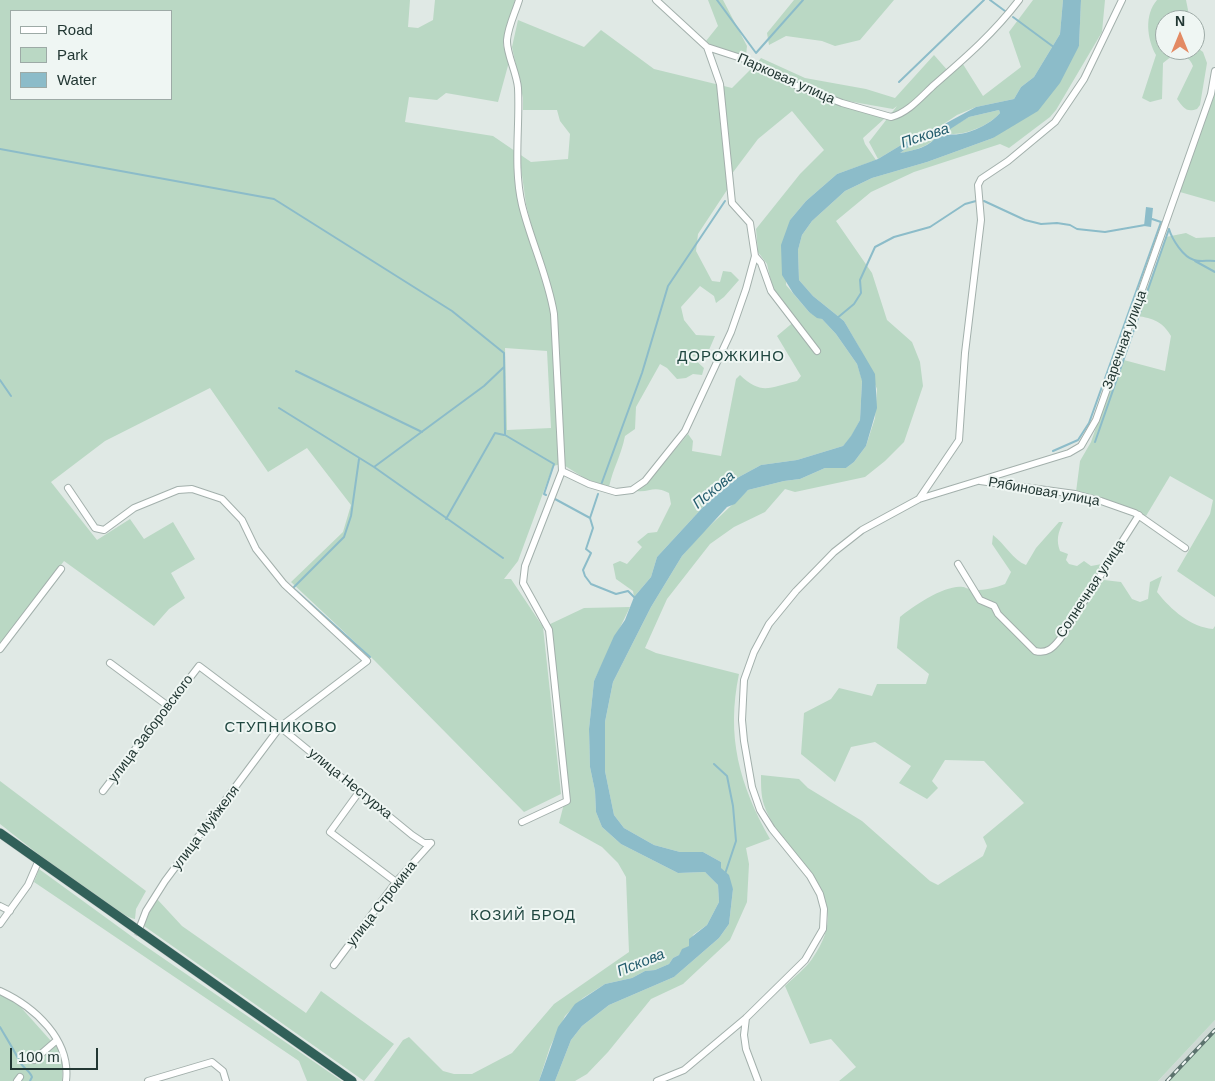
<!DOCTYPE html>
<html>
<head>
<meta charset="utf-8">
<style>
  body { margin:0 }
  #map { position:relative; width:1215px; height:1081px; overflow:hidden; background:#e0e9e5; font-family:Helvetica,sans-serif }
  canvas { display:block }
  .legend { position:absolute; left:10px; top:10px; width:162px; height:90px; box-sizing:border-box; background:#eff6f3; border:1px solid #9daaa6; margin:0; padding:6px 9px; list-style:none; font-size:15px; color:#223733 }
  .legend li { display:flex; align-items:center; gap:10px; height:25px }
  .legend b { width:25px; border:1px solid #9daaa6 }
  .north { position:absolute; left:1155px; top:10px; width:50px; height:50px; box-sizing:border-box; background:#eff6f3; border:1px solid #9daaa6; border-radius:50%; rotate:0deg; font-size:14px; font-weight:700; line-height:20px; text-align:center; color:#223733 }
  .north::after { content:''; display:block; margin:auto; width:18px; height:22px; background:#e38a63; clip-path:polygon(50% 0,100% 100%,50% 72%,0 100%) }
  .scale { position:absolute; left:10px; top:1048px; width:88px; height:22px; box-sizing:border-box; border:2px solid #223733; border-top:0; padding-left:6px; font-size:15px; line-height:18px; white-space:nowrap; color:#223733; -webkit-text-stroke:4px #eff6f3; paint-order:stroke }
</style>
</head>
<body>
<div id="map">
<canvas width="1215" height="1081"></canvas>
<ul class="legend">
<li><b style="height:6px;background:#fff"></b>Road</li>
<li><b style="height:14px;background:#bad8c4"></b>Park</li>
<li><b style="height:14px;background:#8cbcc9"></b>Water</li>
</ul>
<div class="north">N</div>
<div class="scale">100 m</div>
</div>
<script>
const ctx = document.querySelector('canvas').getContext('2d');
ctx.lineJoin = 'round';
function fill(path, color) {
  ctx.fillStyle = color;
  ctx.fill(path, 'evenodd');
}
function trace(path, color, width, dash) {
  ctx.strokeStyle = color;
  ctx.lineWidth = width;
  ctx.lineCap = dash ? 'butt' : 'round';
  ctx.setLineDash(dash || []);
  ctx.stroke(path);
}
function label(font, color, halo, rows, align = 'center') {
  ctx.font = font + ' Helvetica,sans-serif';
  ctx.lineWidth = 4;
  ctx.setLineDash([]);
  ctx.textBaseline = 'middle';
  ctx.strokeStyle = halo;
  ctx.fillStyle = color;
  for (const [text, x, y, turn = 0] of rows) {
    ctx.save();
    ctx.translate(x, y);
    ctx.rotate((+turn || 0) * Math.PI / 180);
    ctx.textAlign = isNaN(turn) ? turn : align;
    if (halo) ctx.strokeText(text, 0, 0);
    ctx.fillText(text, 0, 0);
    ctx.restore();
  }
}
fill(new Path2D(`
  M1215,1020V1029L1167,1081H1158Z`), '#ced9d4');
fill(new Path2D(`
  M0,0H410L408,27L418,28L433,20L435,0H515L503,45L509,62L498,102L446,93L437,100L409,97L405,122L493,136L531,162L568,159L570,134L560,121L557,110H523V98L512,47L518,20L584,47L601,30L654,69L732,88L753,67L876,113L884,119L863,138L865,144L876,160L837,174L806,201L790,220L786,285L809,312L822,319L836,334L857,364L862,380L860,420L851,437L843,446L797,460L761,465L715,490L704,506L657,557L651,577L634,597L633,591L616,579L613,564L620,561L627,564L642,547L637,542L648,533L657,532L671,504L669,493C653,485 650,493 636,491L647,483L688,434L693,441L692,451L721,456L736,379L740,375C762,396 770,387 797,381L801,376L777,336L796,320L773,290L767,264L758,252L756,229L800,174L824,150L792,111L758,139L731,175L728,128L721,132L728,179L727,190L698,234L696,251L712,281L720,282L723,271L731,272L739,280L724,297L716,303L714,296L700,286L681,307L684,320L696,335L715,336L706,357L691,356L704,368L702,375L693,374L686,378L677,379L667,368L660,364L636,407L635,429L625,436C621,456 613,468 609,487L586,479L562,464L553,466L518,561L504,579H511L543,627L561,794L524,812L374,660L291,582L343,532L351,505L307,448L268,472L210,388L105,441L51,482L97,540L130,519L144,539L173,522L195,559L171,573L185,598L169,609L154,626L64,561L0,645ZM11,11H171V99H11ZM515,168H521L526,204L533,232L526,226ZM505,348L547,351L551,428L507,430Z
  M708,0H723L747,46L746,56L713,47L706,41L718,26Z
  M794,0H894L860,40L835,46L822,41L786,36L769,45L767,33Z
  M1033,0H1063L1060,34L1034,77L1021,87L1014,99L976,107L957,115L939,127L921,133L878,159L869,142L897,106L893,109L842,100L756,64L761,58L805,78L866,89L895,98L934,55L949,72L961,61L983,96L1021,67L1009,32Z
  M1081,0H1105L1102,32L1056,110L1050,117L1009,148L1000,144L914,172L871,192L836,221L872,273L887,320L912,342L920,362L923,386L904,442L885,461L865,477L795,492L785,489L765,512L734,527L710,544L667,599L645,648L656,653L739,674C726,736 739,784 770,839L746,848L749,864L747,902L730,940L683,984L651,999L608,1052L587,1074L575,1081H555L571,1040L582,1026L609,1005L674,977L719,938L729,924L733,889L721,869V862L703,852H680L654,845L624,828L614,815L605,771V722L613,682L651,607L682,556L702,533L748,490L784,481L800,479L825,468H846L854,462L866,446L875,418L877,389L859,347L844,321L813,296L799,280L798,250L802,235L812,221L845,191L872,178L927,162L993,138L1079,46Z
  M1157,0H1186L1188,10L1187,20H1165V50H1195V46L1203,52L1207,63L1200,105L1197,109C1186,113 1183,107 1177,99L1193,66C1189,55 1181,56 1172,56L1163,63L1162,99L1150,102L1142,98L1156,55C1147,39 1144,15 1157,0Z
  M1215,89V202L1180,192Z
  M999,110L1000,113C989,126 959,139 943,132L969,117Z
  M937,134V137C927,147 913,151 900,153L917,141Z
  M1186,233L1196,238L1215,237V597L1177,571L1210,514L1213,500L1170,476L1146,516L1111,501L1076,492L1080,461L1091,442L1120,359L1165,371L1171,336C1163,322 1153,318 1137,316L1166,237Z
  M1059,522H1063C1058,533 1056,540 1060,551L1068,554L1066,560L1069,564L1077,566L1084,561L1091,566L1102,564L1100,577L1104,580L1121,582L1132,599L1140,602L1148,599L1150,582L1162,576L1157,592C1171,610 1191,627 1213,629L1215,626V1020L1158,1081H839L856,1067L831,1039L810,1044L785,986C794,977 805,969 812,959C861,891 784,861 764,805C761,796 761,785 761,775L799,779L808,788L862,821L930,881L938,885L983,856L987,846L983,837L1024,803L984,761L945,760L932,781L938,788L927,799L899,783L911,766L875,742L851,747L835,782L801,754L804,713L831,699L839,688L872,696L877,684H926L929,674L897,648L900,617C913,606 946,584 963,587C964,587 969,589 971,590C981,591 995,588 1005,584L1011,572L992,544L993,535C1005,544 1013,560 1026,565L1036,548Z
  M630,607L594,681L589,729L590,767L595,791L596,812L602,827L621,844L678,873L705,872L718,885L719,902L707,925L693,935L690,946L679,955L673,958L669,964L655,970L645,971L632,978L605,984L583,998L565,1016L550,1047L539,1081H374L403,1040L409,1037L443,1071L454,1074H472L512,1053L554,1004L629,952L626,877L618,863L602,847L559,823L566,796L546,626L584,608Z
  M0,781L146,891L136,909L135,919C116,917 22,841 0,824Z
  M39,869L138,941L342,1081H307L299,1061L34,882Z
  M157,899L182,926L306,1013L321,991L394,1044L364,1081L144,926L147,912Z
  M0,994L17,1003L60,1051L63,1060L62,1081H0Z
  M1215,1029V1081H1167Z`), '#bad8c4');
fill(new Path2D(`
  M1063,0H1081L1079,46L1060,83L1038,111L993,138L927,162L872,178L845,191L812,221L802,235L798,250L799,280L813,296L844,321L875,374L877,408L866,446L854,462L846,468H825L800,479L784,481L748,490L735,504L727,507L682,556L651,607L613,682L605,722V771L614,815L624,828L654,845L680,852H703L721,862V868L729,875L733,889L729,924L719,938L674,977L609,1005L582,1026L571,1040L555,1081H539L558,1027L575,1004L605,984L632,978L645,971L655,970L669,964L673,958L679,955L682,949L689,946V939L707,925L719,902L718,885L705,872L678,873L621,844L602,827L596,812L595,791L590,767L589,729L594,681L614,636L625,620L634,597L651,577L657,557L704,506L715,490L761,465L797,460L843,446L851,436L860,420L862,381L857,364L836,334L822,319L817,318L809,312L793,293L782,275L781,245L790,220L806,201L837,174L878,159L921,133L939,127L976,107L1014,99L1021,87L1034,77L1060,34ZM999,110L1000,113C989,126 960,139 944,133L969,117ZM937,134C933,147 911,151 900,153L917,141Z
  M1146,207L1153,208L1151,227L1144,226Z`), '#8cbcc9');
trace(new Path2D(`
  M717,0L756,53L803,0
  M990,0L1005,11
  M1013,17L1055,48
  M899,82L984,0
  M0,149L274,199L452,311L504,353L505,435L554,464L544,494L546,495
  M984,201L1025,220L1041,224L1057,223L1070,225L1077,229L1105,232L1145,225
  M1169,229C1172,239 1183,257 1194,260C1200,262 1209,260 1215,261
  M1195,261L1215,272
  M836,319L854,304L861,293L860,280L875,247L894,237L930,227L965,204L976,201
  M296,371L422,432
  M0,380L11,396
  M279,408L374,467L484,386L504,367
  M1095,442L1169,229
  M1053,451L1078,440L1089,423L1161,222L1152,219
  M359,459L351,516L344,537L293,588L370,657
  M374,467L503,558
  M601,485L642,373L668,286L725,201
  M555,499L590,518L593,528L586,549L591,553L583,570L585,576L591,584L616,594L628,591L635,598
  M590,518L598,494
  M446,519L495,433L504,435
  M714,764L727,776L733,806L736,841L725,874
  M0,1027C7,1039 14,1050 20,1062C23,1068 30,1071 32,1077L30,1081`), '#8cbcc9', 2);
const minor = new Path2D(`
  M519,0C515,13 508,27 507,40C506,53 517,73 518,88C520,127 513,166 522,205C531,242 548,276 554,314L562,471L525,566L523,583L549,630L567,801L522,822
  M656,0L707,47L744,59L795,85L842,103L891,117C908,113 922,96 934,85C965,58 994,33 1019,0
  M755,256L761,263L771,291L817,351
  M562,471L589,484L616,492L632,490L645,481L685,431L731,332L746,289L755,256L750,223L732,203L720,84L707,47
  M980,481L1075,494L1101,501L1135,513L1185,548
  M68,488L95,528L104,530L134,508L178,490L192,489L222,499L242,520L256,549L284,584L367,661L280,727L165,881L146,911L138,932
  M919,499L959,440L965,353L981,220L978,185L981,179L1008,161L1055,122L1084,79L1122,0
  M958,564L980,600L994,606L998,614L1035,651C1047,654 1053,648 1060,639L1139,515
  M0,649L61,569
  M110,663L168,706
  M103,791L199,666L280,727L412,835L424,843H431
  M359,792L330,832L396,882
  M0,906L10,911
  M0,924L28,885L38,862
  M334,965L396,882L431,843
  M0,991C35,1007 71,1040 66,1081
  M746,1018L744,1035L746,1049L758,1081
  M34,1060L57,1040
  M17,1081L20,1077
  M148,1081L212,1062L223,1071L226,1081
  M657,1081L684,1070L746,1018L805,960L823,929L824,909L820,894L810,876L772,829L760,810L752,787L744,741L742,720L744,680L754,652L769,624L796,591L834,552L862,530L919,499L1069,453L1081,446L1096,420L1211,94L1215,71`);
const highway = new Path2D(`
  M0,833L352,1081`);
trace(minor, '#a3b0ac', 8);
trace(highway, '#bdc3c2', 10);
trace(minor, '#fff', 6);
trace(highway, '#316059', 9);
const rail = new Path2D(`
  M1167,1081L1215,1030`);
trace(rail, '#5c736e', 4);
trace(rail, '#eff6f3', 2, [5.5]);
label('14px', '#223733', '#eff6f3', [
  ["Парковая улица",786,79,24],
  ["Заречная улица",1125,340,-70],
  ["Рябиновая улица",1044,492,10],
  ["Солнечная улица",1091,589,-57],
  ["улица Заборовского",151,729,-53],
  ["улица Нестурха",350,784,39],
  ["улица Муйжеля",206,828,-53],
  ["улица Строкина",382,904,-52]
]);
label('italic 15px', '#235c6d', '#eff6f3', [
  ["Пскова",925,136,-18],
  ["Пскова",714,490,-40],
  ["Пскова",641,963,-22]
]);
ctx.letterSpacing = '1px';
label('15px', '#204740', '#eff6f3', [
  ["ДОРОЖКИНО",731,357],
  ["СТУПНИКОВО",281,728],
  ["КОЗИЙ БРОД",523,916]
]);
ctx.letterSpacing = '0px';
</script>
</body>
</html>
